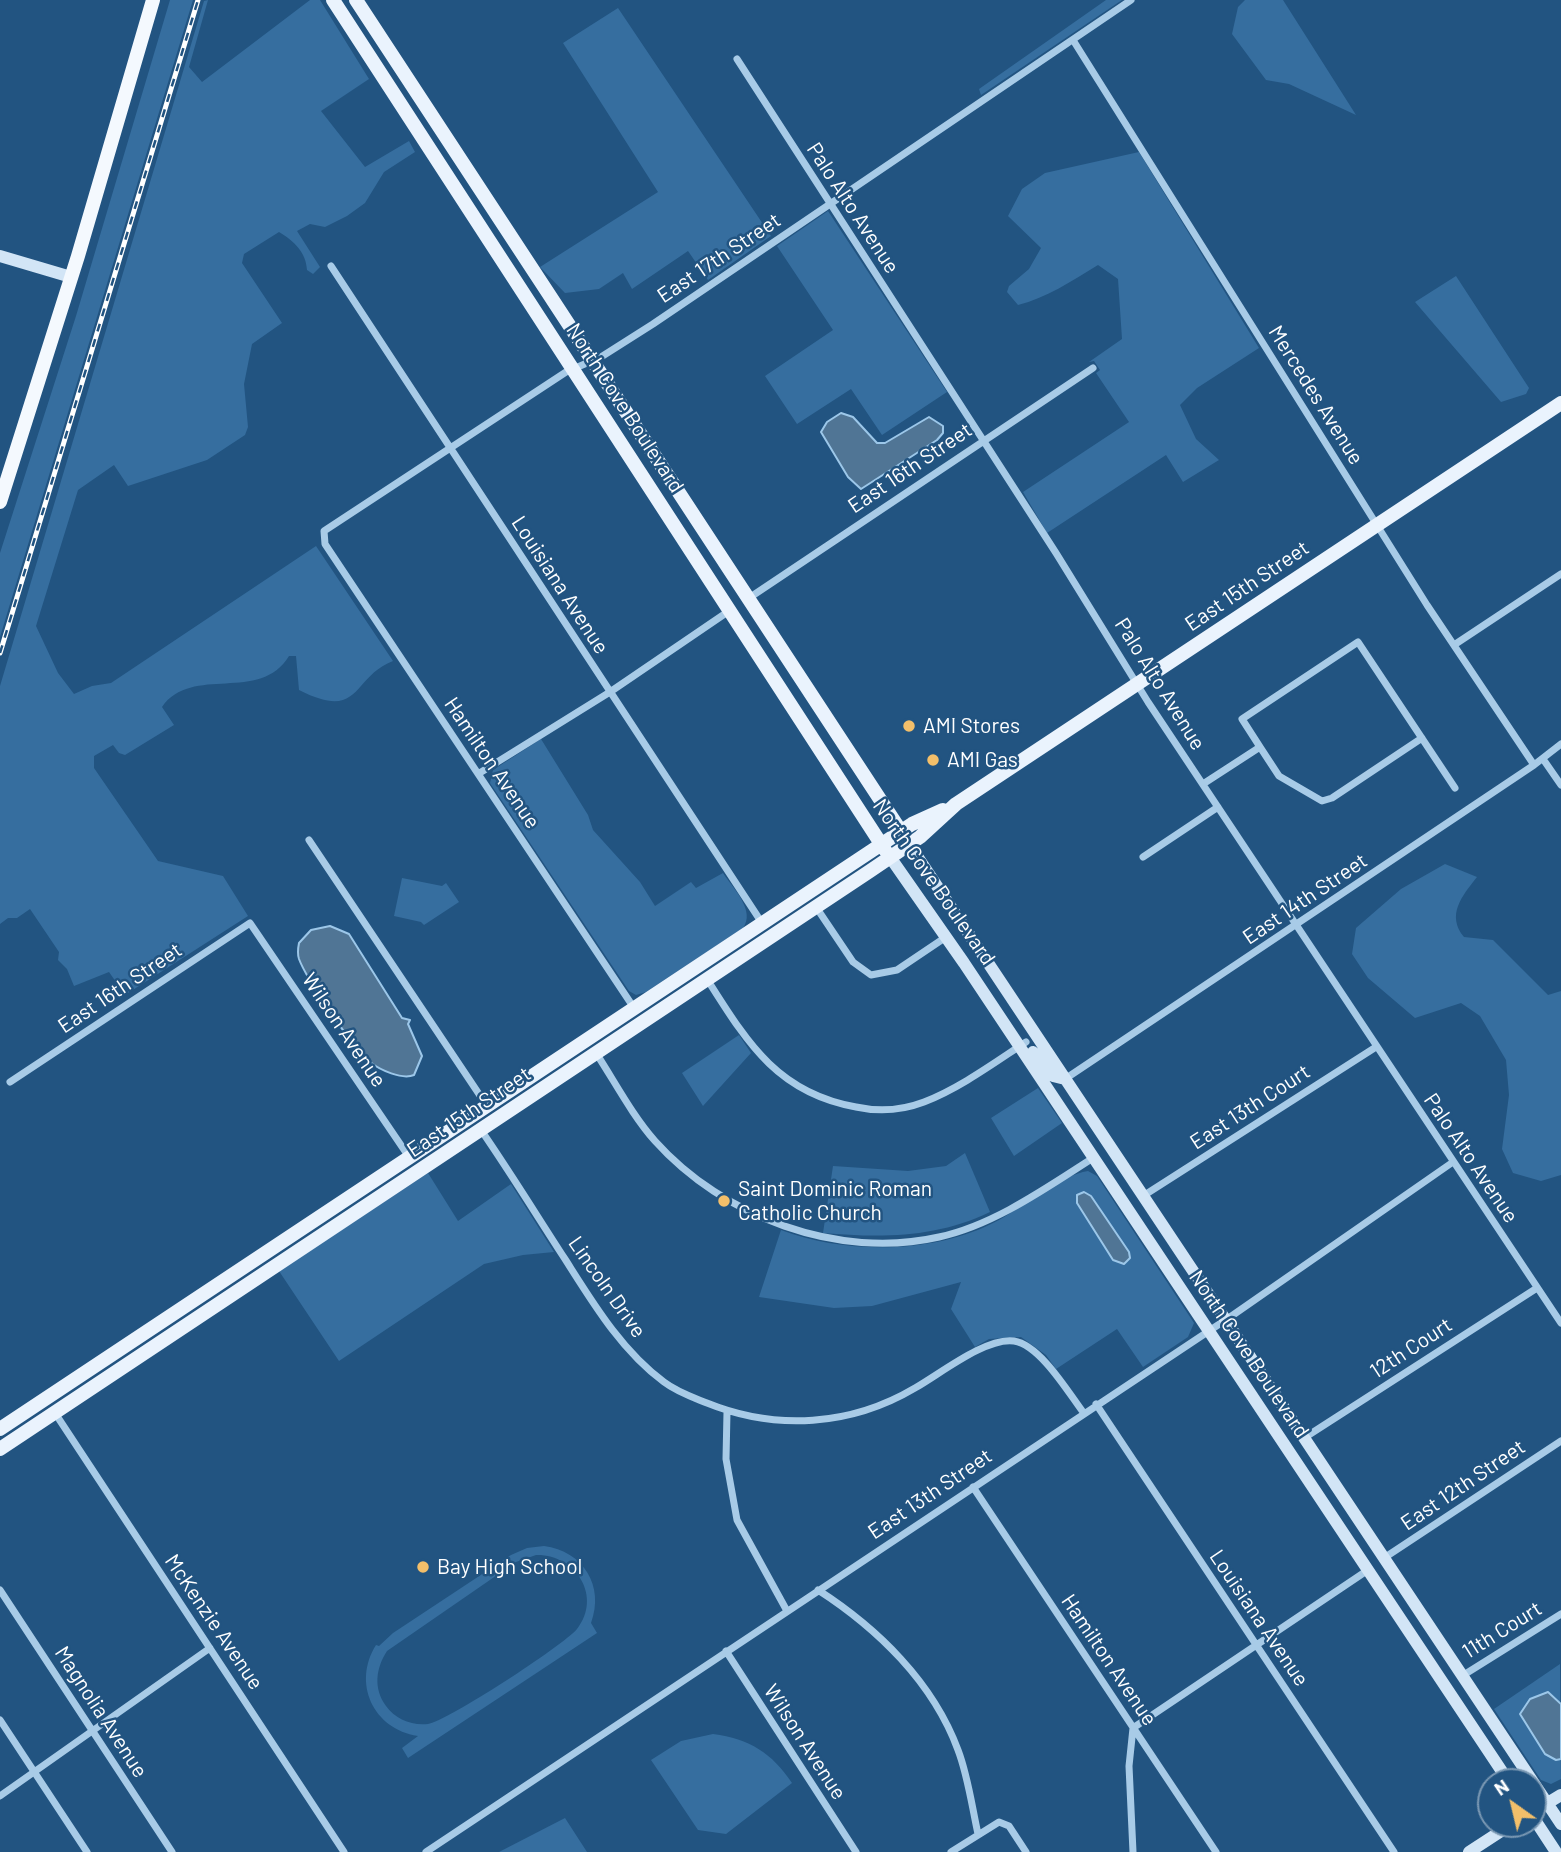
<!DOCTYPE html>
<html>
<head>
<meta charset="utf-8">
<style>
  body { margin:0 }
  #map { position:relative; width:1561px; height:1852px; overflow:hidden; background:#225481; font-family:Barlow,sans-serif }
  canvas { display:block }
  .north { position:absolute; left:1477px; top:1768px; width:70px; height:70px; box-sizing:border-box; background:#225481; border:2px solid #7a98b3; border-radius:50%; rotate:326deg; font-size:19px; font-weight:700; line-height:28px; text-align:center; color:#fff }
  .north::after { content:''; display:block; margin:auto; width:24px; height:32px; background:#f3bf6a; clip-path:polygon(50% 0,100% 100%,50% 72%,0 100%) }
</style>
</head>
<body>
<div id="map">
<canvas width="1561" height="1852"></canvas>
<div class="north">N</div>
</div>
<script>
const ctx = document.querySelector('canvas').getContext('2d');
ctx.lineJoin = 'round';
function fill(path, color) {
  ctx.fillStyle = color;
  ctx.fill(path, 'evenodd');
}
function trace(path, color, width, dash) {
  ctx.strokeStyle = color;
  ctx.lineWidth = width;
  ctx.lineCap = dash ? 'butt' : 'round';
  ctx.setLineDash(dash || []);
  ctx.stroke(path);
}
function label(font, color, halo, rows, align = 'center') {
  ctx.font = font + ' Barlow,sans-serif';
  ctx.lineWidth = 5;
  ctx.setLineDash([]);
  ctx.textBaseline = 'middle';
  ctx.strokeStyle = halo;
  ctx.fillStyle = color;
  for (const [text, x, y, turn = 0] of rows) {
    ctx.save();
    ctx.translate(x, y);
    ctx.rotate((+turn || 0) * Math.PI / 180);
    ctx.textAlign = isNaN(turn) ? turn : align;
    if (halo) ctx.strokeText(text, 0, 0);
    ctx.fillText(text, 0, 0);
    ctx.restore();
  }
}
fill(new Path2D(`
  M170,0H193L0,637V553L76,316Z
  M208,0L189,67L202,82L310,0H320L369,79L321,111L365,167L409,141L415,152L384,172L365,203L347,216L325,227L310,224L297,231L320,267L313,274L307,270C306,252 294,241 279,232L244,254L242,263L282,323L252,344L244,384L248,427L245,435L207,460L128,486L114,465L78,490L36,626L58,673L74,694L92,686L111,683L316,546L393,661C351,677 362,722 299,690L296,656H289C260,704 192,664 162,707L174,725L125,755L119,753L113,745L94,756V768L158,861L223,876L248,916L125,995L109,972L74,986L67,969L58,960L59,952L30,909L17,918H8L0,924V686L204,1Z
  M1106,0H1122L981,95L979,89Z
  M1245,0H1283L1356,115L1289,84L1266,80L1232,34L1238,7Z
  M618,8L771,236L708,280L688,251L632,289L623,273L599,289L565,293L540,267L658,192L563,43Z
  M1139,152L1259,348L1197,388L1180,405L1196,439L1219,460L1183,482L1166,455L1047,533L1023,492L1129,422L1096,373L1100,370L1094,361L1089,362L1122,339L1118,279L1098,265C1072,281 1046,298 1018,305L1007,292L1009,286L1029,269L1041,248L1008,216L1022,189L1045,173Z
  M828,211L947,392L882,435L851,389L797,424L765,376L833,330L777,246Z
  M1456,276L1529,388L1526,394L1501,402L1415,302Z
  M541,739L588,815L593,830L640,882L655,906L691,882L696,888L723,873C733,888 756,911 743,928L646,992L636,995L629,991L490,783L493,770Z
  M1445,864L1477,877C1462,896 1446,915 1464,937L1493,940L1548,995L1561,991V1175L1541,1181L1513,1173L1502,1149L1509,1095L1506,1060L1480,1016L1461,1003L1415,1018L1368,978L1352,954L1356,928L1401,889Z
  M402,878L442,886L446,883L459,902L424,925L421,922L394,916Z
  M739,1035L751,1053L703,1106L682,1073Z
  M1038,1088L1062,1123L1014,1156L991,1118Z
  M965,1153L990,1212C936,1238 882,1238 823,1233L833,1166L908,1171L946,1166Z
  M1088,1171L1097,1176L1194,1323L1188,1337L1143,1367L1117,1329L1056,1369L1046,1355L1021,1337L989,1339L975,1347L951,1309L961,1282L872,1306L834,1308L759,1297L781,1230C847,1255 937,1254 999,1220C1024,1206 1061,1175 1088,1171Z
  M428,1173L458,1221L511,1184L554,1252L523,1255L484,1264L339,1361L279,1271Z
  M544,1546C583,1551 605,1586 591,1623L597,1633L408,1758L402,1748L418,1736C373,1729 352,1683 376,1645L379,1646L393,1633L511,1555L527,1548ZM536,1555C575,1554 603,1596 577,1629C564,1645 446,1722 428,1724C412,1726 395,1719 386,1706C373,1688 376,1668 387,1651L516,1562Z
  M1560,1664L1561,1779L1551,1784L1541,1780L1494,1709Z
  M713,1734C750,1739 772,1753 792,1783L726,1834L698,1830L651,1760L681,1741Z
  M565,1818L587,1852H499Z`), '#366e9f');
const water = new Path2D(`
  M841,413L853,417L877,443H885L929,417L943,426V433L937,440L861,489L848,477L821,432L827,422Z
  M330,926L349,934L402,1018L410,1020L408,1024L422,1056L414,1075C402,1080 380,1070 370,1062C354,1050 306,978 299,959C297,953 298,948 299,943L311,930Z
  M1084,1192L1091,1196L1129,1252L1130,1258L1124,1264L1113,1260L1077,1203V1195Z
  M1548,1692L1561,1704V1759L1556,1760L1545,1754L1520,1714L1530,1699Z`);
fill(water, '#507595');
trace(water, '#9cc7e9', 2);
trace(new Path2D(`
  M1073,40L1427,605L1534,765
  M737,59L1056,553L1148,702L1561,1323
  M331,266L762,923
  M749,598L1093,368
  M1454,645L1561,574
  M1260,747L1279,776L1322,801L1332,798L1422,738
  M1543,759L1561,785
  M478,774L610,692L729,611
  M1203,784L1260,747L1242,719L1358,642L1455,788
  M309,840L487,1106
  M1143,857L1218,807
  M816,907L853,962L871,975L897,970L946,937
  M707,979C747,1042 777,1093 856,1107C879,1112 903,1110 924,1102C960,1088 994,1063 1026,1042
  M634,1008L325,544L324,531L566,372L601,357L653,324L1131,0
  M596,1053C615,1082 632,1115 655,1141C723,1217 838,1260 939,1237C994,1225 1046,1188 1093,1158
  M1065,1079L1534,765L1561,744
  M10,1082L250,923L409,1157
  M481,1130C510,1172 537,1216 565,1259C593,1303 621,1350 664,1382C677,1392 692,1397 707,1403C776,1431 851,1426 915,1388C940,1374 986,1337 1014,1341C1040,1345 1068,1392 1083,1412
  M1143,1196L1376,1047
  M1096,1404L1394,1852
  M727,1412L726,1459L737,1520L787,1611
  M55,1413L344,1852
  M1304,1438L1537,1288
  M973,1487L1216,1852
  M1384,1558L1561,1441
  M0,1590L172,1852
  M818,1590C877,1628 933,1682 958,1750C968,1776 972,1807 978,1834
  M726,1651L856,1852
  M1462,1676L1561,1614
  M0,1720L87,1852
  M0,1796L210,1648
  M426,1852L1233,1315L1453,1162
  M951,1852L999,1822L1009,1826L1026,1852
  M1133,1852L1129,1766L1133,1728L1368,1570`), '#a8cbe7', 7);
trace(new Path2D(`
  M0,256L71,277
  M909,844L1561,1824
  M890,857L964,963L1509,1782
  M1033,1052L1053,1076L1065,1079
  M1533,1812L1561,1795
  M1533,1817L1556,1852
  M1469,1852L1512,1824`), '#d2e5f6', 12);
trace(new Path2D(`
  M333,0L885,850
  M356,0L906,839
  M0,1429L912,824L943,810
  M0,1449L870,871L920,837L956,804L1561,403`), '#eaf3fd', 14);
trace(new Path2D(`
  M0,502L78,256L153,0`), '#f4f9fe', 14);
const rail = new Path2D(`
  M0,653L198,0`);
trace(rail, '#fff', 5);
trace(rail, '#225481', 2.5, [8]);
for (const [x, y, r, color] of [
  [909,726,7,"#f3bf6a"],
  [933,760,7,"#f3bf6a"],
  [724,1201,7,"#f3bf6a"],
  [423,1567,7,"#f3bf6a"]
]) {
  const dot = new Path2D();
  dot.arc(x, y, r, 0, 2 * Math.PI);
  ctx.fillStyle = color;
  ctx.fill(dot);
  trace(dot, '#225481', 2.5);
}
label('21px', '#fff', '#225481', [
  ["Palo Alto Avenue",853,208,57],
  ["East 17th Street",719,258,-34],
  ["Mercedes Avenue",1316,395,58],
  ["North Cove Boulevard",625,408,57],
  ["East 16th Street",910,468,-34],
  ["Louisiana Avenue",560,585,57],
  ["East 15th Street",1247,586,-34],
  ["Palo Alto Avenue",1160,684,58],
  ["Hamilton Avenue",492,763,56],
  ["North Cove Boulevard",934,882,55],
  ["East 14th Street",1305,899,-34],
  ["East 16th Street",120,988,-34],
  ["Wilson Avenue",344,1030,56],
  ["East 13th Court",1250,1107,-33],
  ["East 15th Street",469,1112,-34],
  ["Palo Alto Avenue",1471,1158,56],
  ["Lincoln Drive",607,1287,55],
  ["12th Court",1411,1348,-33],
  ["North Cove Boulevard",1249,1354,56],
  ["East 12th Street",1463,1485,-34],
  ["East 13th Street",930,1494,-34],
  ["Louisiana Avenue",1259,1618,56],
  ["McKenzie Avenue",214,1622,56],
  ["11th Court",1502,1630,-32],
  ["Hamilton Avenue",1109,1660,56],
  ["Magnolia Avenue",101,1712,57],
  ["Wilson Avenue",805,1742,57]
]);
label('21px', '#fff', '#225481', [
  ["AMI Stores",923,726],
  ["AMI Gas",947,760],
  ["Saint Dominic Roman",738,1189],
  ["Catholic Church",738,1213],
  ["Bay High School",437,1567]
], 'left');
</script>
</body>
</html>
